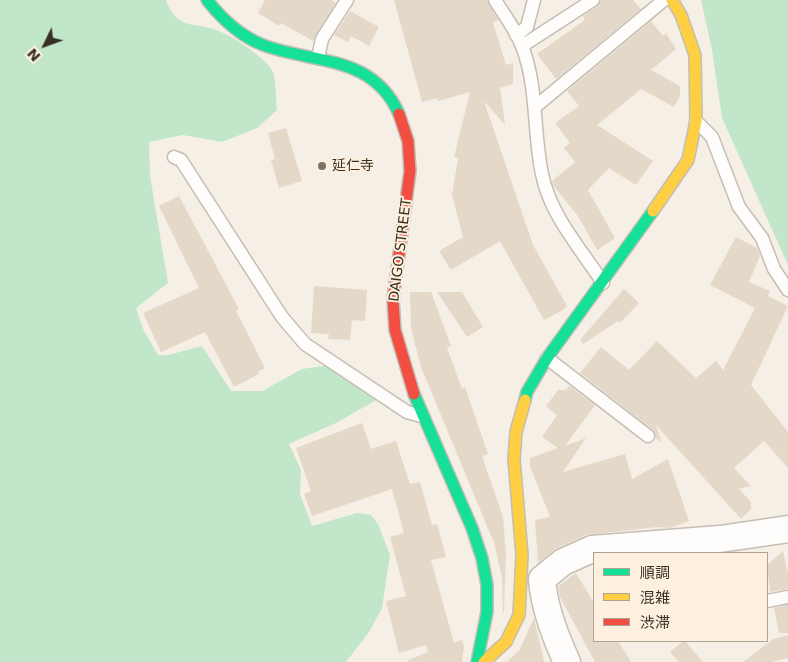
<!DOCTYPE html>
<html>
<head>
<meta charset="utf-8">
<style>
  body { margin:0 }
  #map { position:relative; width:788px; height:662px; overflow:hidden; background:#f6efe6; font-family:"DejaVu Sans","Noto Sans JP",sans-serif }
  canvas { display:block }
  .legend { position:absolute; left:593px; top:552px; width:175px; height:90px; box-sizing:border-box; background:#fdf0df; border:1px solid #aea395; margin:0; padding:6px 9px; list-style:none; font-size:15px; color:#383025 }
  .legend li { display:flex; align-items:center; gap:10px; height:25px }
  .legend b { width:25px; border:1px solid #aea395 }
  .north { position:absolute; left:20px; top:20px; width:50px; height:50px; -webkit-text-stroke:4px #fdf0df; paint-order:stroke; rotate:228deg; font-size:14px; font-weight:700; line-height:20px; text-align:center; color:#383025 }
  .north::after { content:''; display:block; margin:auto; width:18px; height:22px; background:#383025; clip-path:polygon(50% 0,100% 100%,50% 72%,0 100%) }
</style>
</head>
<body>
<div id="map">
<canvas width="788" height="662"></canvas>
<ul class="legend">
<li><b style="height:6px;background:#16e098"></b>順調</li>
<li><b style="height:6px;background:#ffcf43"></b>混雑</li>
<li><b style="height:6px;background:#f24e42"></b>渋滞</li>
</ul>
<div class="north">N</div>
</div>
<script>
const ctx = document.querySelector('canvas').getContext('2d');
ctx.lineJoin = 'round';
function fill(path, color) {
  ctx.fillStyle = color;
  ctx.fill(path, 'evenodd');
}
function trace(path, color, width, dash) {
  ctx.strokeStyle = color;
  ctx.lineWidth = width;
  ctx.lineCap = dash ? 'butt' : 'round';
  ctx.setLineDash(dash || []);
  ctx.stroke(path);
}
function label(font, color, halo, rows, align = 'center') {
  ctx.font = font + ' "DejaVu Sans","Noto Sans JP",sans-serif';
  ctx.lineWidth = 4;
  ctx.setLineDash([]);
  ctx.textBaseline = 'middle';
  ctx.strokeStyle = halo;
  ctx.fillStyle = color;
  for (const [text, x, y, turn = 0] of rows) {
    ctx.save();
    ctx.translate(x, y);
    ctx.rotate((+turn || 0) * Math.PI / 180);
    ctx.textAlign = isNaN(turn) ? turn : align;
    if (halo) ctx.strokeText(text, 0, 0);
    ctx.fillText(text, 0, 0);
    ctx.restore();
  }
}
fill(new Path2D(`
  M0,0H166C178,33 196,20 221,32C234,37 267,59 273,72C276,79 276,101 277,110L257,128L222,142L183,135L149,142L150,176L168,283L136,308L144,331L158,355H168L202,346L231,391H262L302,369L331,365L378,399L336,423L289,444L301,470L300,494L312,526L357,513L371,515L378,524L390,555L382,608L369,632L346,662H0Z
  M701,0H788V265L722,118L712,50Z`), '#c2e6c9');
fill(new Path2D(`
  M265,0H331L336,3L313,41L281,23L279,26L258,13Z
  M394,0H487L498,20L493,23L506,65L513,63V84L500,88L505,125L484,101L533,245L567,306L563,310L544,320L500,241L451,270L439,251L463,237L452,195L458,158L454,157L470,92L438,101L437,98L422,102Z
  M601,0H633L641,9L556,79L537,54L585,20L583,16L598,6Z
  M350,11L379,27L369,46L351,36L348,42L334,35Z
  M651,21L663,36L666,33L676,49L651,70L680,86V96L674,107L641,89L597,125L653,161L636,185L609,168L588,190L615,238L597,250L578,216L553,185L552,181L575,162L564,148L570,143L555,123L579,106L567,91Z
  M286,128L302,181L279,188L271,160L275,159L268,133Z
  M179,196L239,309L236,311L265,368L258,372L259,374L234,387L205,332L161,352L143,313L199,288L159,206Z
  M736,237L757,248L760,256L749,282L770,291L768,296L788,306L751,385L788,432V468L764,441L734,468L751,486L739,489L751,502V509L741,519L656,425L662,443L656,438L653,430L580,373L601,347L629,370L657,341L696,378L716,361L723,370L755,308L710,285Z
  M314,286L367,290L365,321L352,320L350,340L328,339L329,334L311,333Z
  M624,289L639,303L620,323L618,321L583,344L580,340Z
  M410,292H431L451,346L447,348L462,389L465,387L488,454L482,456L503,517L506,555L504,611L503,613L502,577L494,543L421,367L411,328Z
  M437,292H462L483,327L467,337Z
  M569,386L595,405L565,446L586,438L563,472L625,454L632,479L668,459L689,521L670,528L658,527L586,535L557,548L538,563L535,520L550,517L530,466V458L558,448L542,437L557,415L546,406L558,390H566Z
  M362,423L371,449L396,441L410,484L420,482L432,525L437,524L446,557L431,560L454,643L462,640L464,646L462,662H408V660L428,652L426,645L399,653L386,601L406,596L390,537L404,533L392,489L312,516L304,494L311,491L296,448Z
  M783,551L788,574V589L770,592L767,565Z
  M576,573L594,603V641H618L631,662H595L560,597L558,586Z
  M788,605V633H779L774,608Z
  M534,618L544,662H507L520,649Z
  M788,635V658L771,662H743L773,639Z
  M683,641H685L703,662H679L670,652Z`), '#e4d8c9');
const lane = new Path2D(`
  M495,0C504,15 516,30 522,46C538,87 533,132 542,174C550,215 581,249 603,283
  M516,35L527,27L534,0
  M522,46L593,0
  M318,58L322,39L347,0
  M535,107L664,0
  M696,121L712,137L739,207L762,238L774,269L788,290
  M174,157L181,160L282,317L305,344L407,412L421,416
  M547,358L648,436
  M767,601L788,597`);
const street = new Path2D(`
  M567,662C555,636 544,608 542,579L563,562L592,549L720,539L788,529`);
const fast = new Path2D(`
  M207,0C222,19 240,36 263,45C313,64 373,54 399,114
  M414,394L472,528L482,558L487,585V612L477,662
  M525,400L527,392L547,358L653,211`);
const slow = new Path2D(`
  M653,211L688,160L696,121L695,55L681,15L672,0
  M484,662L506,642L519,615L522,555L514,459L516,432L525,400`);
const jam = new Path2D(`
  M399,114L408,141L410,171L393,300L395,330L414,394`);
trace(lane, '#c4beb4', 15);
trace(street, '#c4beb4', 29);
trace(fast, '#c4beb4', 14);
trace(slow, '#c4beb4', 14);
trace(jam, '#c4beb4', 14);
trace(lane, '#fefdfb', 12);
trace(street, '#fefdfb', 26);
trace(fast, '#16e098', 11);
trace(slow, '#ffcf43', 11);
trace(jam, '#f24e42', 11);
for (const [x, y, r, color] of [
  [322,166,5,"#7a7369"]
]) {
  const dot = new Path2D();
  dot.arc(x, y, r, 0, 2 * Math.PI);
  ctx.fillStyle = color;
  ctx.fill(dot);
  trace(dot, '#fdf0df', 2);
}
label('14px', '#383025', '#fdf0df', [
  ["延仁寺",332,166]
], 'left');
label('14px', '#383025', '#fdf0df', [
  ["DAIGO STREET",401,250,-83]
]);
</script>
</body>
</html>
